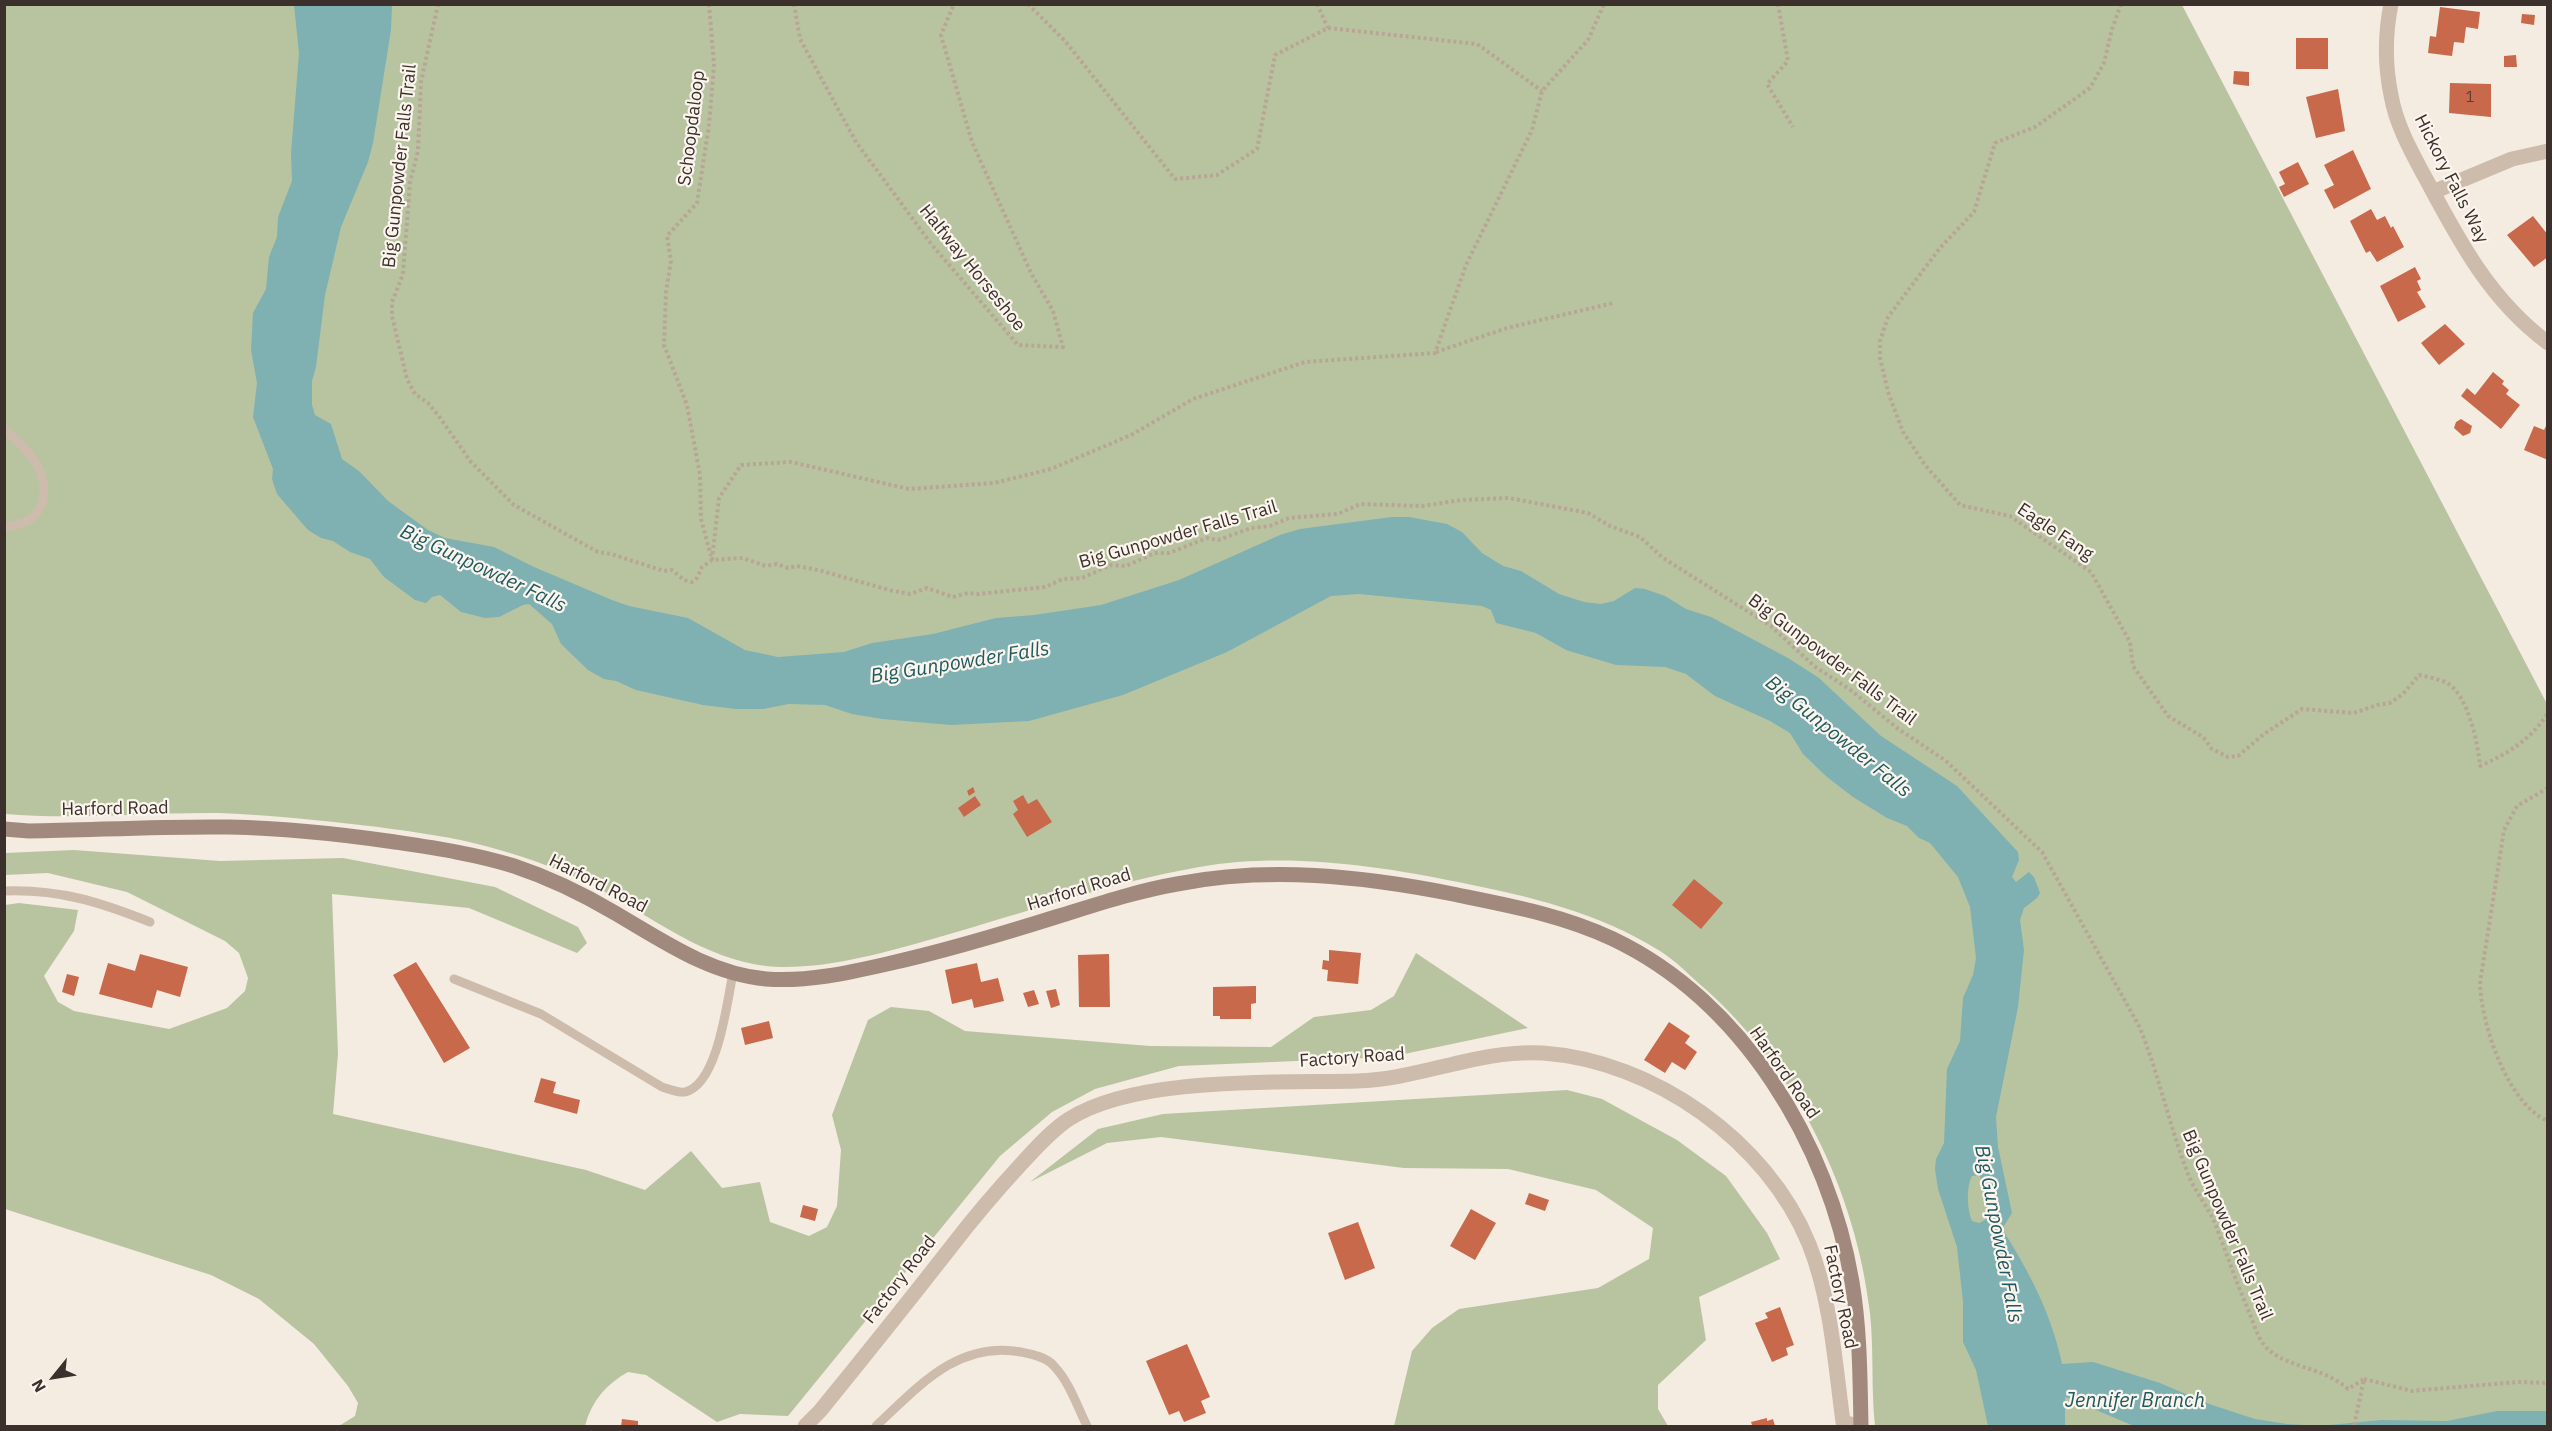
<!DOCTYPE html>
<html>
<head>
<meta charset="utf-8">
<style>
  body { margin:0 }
  #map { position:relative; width:2552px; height:1431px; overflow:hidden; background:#f4ebe1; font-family:"IBM Plex Sans",sans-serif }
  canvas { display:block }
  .frame { position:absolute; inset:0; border:6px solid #3b302b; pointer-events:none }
  .north { position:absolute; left:24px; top:1347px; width:60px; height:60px; -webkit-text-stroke:4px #fbf5ee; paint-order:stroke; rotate:240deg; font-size:16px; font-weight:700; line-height:24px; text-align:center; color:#3b302b }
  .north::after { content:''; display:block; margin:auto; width:21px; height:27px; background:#3b302b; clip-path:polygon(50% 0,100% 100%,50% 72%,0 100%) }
</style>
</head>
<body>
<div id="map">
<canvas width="2552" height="1431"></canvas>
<div class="frame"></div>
<div class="north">N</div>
</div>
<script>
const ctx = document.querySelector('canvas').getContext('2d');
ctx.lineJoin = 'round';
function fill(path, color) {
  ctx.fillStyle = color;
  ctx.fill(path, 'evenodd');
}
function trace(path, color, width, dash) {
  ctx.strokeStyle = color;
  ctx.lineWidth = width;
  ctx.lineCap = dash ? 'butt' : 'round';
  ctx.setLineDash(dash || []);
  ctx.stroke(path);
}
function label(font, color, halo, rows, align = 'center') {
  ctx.font = font + ' "IBM Plex Sans",sans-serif';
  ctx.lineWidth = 4.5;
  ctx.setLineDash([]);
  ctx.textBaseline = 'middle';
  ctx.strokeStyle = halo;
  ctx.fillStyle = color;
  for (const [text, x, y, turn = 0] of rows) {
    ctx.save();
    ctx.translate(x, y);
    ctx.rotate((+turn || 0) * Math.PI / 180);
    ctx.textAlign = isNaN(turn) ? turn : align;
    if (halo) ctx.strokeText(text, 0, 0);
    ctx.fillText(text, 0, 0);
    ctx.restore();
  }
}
fill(new Path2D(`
  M4,5H2182L2547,704V1426H1875C1871,1389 1874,1351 1870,1313C1856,1191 1796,1069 1703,987C1689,975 1676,961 1660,951C1598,912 1528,896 1458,882C1377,865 1281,852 1199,867C1110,883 1023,913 936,938C886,952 832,968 780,967C714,965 661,923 605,892C569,872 529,858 489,847C453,837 415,832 378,827C325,821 273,815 220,813C148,812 76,820 5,814Z
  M74,850L220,861L343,858L495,887L578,927L587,943L577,953L469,908L332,894L338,1054L333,1114L586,1170L645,1190L691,1151L722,1188L760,1182L770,1222L809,1236L827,1227L837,1206L841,1150L832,1115L868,1020L891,1007L929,1011L965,1031L1150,1046L1271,1047L1314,1017L1371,1010L1394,996L1416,953L1528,1028L1390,1057L1179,1066L1095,1089L1052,1112L1000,1156L788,1416L740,1414L717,1422L646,1375L628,1372C606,1384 591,1402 585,1426H339L355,1416L358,1403L348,1386L314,1344L259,1299L211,1275L5,1209V905L19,903L78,910L74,931L44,976L58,1002L74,1011L169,1029L227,1008L245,991L248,978L239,953L225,941L127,892L48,873L5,875V853Z
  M1567,1090L1602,1099L1677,1140L1726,1176L1767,1233L1780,1259L1699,1297L1706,1340L1658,1385V1409L1668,1426H1394L1412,1351L1432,1328L1459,1309L1598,1288L1649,1259L1653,1228L1596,1190L1508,1169L1404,1168L1161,1137L1107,1143L1030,1182L1098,1129L1163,1114Z`), '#b8c4a0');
fill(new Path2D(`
  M294,5H392L391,30L373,143L368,162L341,227L325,295L316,367L312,381V405L315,415L331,424L342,459L359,471L388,501L428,530L445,538L494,547L534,567L612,600L629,606L688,618L745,650L778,657L844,652L872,643L933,634L996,618L1034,615L1101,605L1179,580L1280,535L1300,529L1392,517H1409L1447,524L1462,532L1482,553L1503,566L1521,571L1559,594L1584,602L1601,604L1614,601L1635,588L1645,589L1665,596L1686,609L1711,617L1788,658L1819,678L1881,736L1957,786L2018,852L2019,860L2012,877L2016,882L2029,872L2034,877L2040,893L2037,898L2024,908L2020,920L2024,950L2018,1007L1996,1117L1998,1147L2012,1213L2002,1229C2029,1271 2052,1315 2062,1364L2093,1362L2160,1383L2209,1404L2255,1419L2287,1424L2320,1426L2381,1420L2447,1421L2497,1411H2547V1426H2134L2065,1397V1426H1988L1976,1370L1963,1342V1302L1957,1247L1938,1189L1935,1169L1936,1159L1944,1143L1947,1069L1960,1041L1963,998L1973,975L1976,958L1970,907L1958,877L1930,843L1919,838L1907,826L1887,818L1853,797L1827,777L1803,754L1790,733L1770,721L1715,696L1686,674L1665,667L1616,665L1566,650L1536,633L1496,623L1491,610L1482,606L1359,594L1331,596L1227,652L1123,695L1029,721L951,725L882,719L852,714L825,705L789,704L763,709H736L703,705L636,690L616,681L604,679L588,670L561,644L552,624L529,604L523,605L499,617L485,618L461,612L440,595L432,597L426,603L415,600L384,577L370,559L350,552L333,541L321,538L308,530L277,494L272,479L273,469L253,417L257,383L251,350L253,313L266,289L269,257L277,237L278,217L292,181L291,153L299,53ZM1980,1175L1987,1215L1985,1220L1979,1223L1972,1221C1967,1209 1966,1187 1972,1176Z`), '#7fb0b2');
fill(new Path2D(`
  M2440,7L2480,12L2478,29L2466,27L2464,43L2454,42L2452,56L2428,53L2430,36L2436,37Z
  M2522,14L2535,15L2534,25L2521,23Z
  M2296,38H2328V69H2296Z
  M2516,55L2517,67H2504V56Z
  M2234,71L2249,72V86L2233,84Z
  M2450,83L2491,84V117L2449,113Z
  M2338,89L2345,131L2316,138L2306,97Z
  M2353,150L2371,189L2334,209L2324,190L2334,185L2324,165Z
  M2298,162L2309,184L2284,197L2279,187L2285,184L2279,172Z
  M2371,209L2377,220L2385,216L2391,228L2393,226L2404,247L2377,262L2370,251L2366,253L2350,221Z
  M2533,216L2548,235V257L2534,267L2507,235Z
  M2415,267L2421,279L2417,281L2421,290L2417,292L2426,307L2398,322L2380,286Z
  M2445,324L2465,344L2439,365L2421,343Z
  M2493,372L2504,381L2502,384L2509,390L2506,394L2520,405L2501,429L2461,396L2467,388L2475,395Z
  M2461,419L2472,426L2470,433L2463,436L2454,428L2456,422Z
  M2548,422V460L2524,450L2534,426L2544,430Z
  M973,787L975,792L969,796L967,791Z
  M1023,795L1028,804L1037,799L1052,822L1027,837L1013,814L1018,810L1013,801Z
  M975,796L981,805L964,817L958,808Z
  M1694,879L1723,903L1701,929L1672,905Z
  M1329,950L1361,953L1358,984L1327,981L1328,970L1322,969L1323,960L1329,961Z
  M140,954L188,967L180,997L157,990L152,1008L99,994L108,963L135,971Z
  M1109,954L1110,1007H1079L1078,955Z
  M416,962L470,1048L444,1063L393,975Z
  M977,963L981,982L998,978L1004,1001L974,1008L972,999L952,1004L945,970Z
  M67,974L79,977L74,996L62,992Z
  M1256,986V1003L1251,1004V1019H1220V1016H1213V987Z
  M1056,989L1060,1005L1051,1008L1046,991Z
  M1034,990L1039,1004L1028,1007L1023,993Z
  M769,1021L773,1038L745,1045L741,1028Z
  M1669,1022L1690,1036L1685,1043L1697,1052L1685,1070L1672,1062L1665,1073L1644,1060Z
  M541,1078L556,1082L553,1093L580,1100L577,1114L534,1102Z
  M1529,1193L1549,1200L1545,1211L1525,1204Z
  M803,1205L818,1209L815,1221L800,1217Z
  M1471,1209L1496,1223L1475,1260L1450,1246Z
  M1358,1222L1375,1268L1345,1280L1328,1233Z
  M1780,1307L1794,1345L1786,1348L1788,1355L1772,1362L1755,1323L1768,1318L1765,1313Z
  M1187,1344L1210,1397L1201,1401L1206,1413L1184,1422L1179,1411L1169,1415L1146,1361Z
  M1767,1418V1421L1773,1419L1775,1426H1747L1752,1425L1751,1422Z
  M622,1419L638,1421V1426H621Z`), '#c8694b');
trace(new Path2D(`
  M438,4L421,82L418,151L410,182L403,274L392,302V316L407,379L415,394L428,403L438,415L471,462L514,505L598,552L611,554L664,571L672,570L684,580L692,582L697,578L702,567L712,560L743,558L766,566L777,564L788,568L797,566L818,570L893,591L910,594L927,588L953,597L968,593L978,594L1045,587L1063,579L1082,578L1111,565L1126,566L1155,553H1169L1207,538L1218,540L1251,528L1270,526L1289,518L1338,514L1360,504L1423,506L1461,500L1509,498L1588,513L1610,526L1640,537L1663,558L1771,626L1814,666L1852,691L1897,728L1946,761L2042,852L2139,1026C2159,1074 2169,1125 2188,1174C2195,1192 2209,1208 2216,1226C2227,1255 2237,1284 2249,1312C2253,1321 2256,1333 2262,1342C2279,1368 2322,1365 2348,1389L2364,1379L2354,1426
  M709,4L714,65L709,125L697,203L667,236L671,261L666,292L664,345L687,405L700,475L701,519L711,556
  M794,4L800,39L856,142L932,245L1018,345L1063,347L1053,311L1031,273L972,142L941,35L954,4
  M1028,4L1065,41L1175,179L1217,175L1257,149L1275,55L1328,28L1477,44L1542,91
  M1317,4L1328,28
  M1778,4L1788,61L1767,84L1793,127
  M2121,4L2112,29L2104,63L2090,88L2035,127L1995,143L1974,212L1940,248L1888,317L1880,341V358L1888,392L1903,432L1925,465L1960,505L2010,516L2091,572L2130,642L2133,666L2168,716L2203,737L2212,749L2228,757L2238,756L2264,734L2302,709L2354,713L2377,705L2390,703L2403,694L2419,675C2428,677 2439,679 2447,683C2468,695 2478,743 2480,766C2509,753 2530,740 2548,713
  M1436,352L1507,328L1613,303
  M712,560L719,498L741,465L791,462L909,489L994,483L1051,469L1131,435L1193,399L1305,362L1435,353L1466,265L1532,130L1542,91L1588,40L1604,4
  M2548,788L2517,806L2504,830L2480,983C2481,1023 2507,1104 2548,1121
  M2364,1379L2412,1391L2518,1382L2548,1383`), '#b9a596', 4, [3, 3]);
trace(new Path2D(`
  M4,429C12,436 21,444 28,452C47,473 53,510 23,523C17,525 10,526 4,527
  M4,891C59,889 100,902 150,922
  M454,979L541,1014L662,1087C669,1089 677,1093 685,1092C718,1084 727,1002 733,973
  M876,1426C918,1387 958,1340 1021,1352C1031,1354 1047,1357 1054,1366C1070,1383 1077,1406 1087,1426`), '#cdbbac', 9);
trace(new Path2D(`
  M2391,4C2385,34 2385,66 2391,95C2396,125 2412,153 2426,179C2459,241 2490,300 2548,343
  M2433,192L2512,159L2548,151
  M805,1426L820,1411C864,1357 908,1302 951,1247C974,1217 998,1189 1023,1162C1037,1147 1052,1130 1069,1119C1136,1076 1278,1083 1357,1081C1421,1079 1479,1049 1543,1053C1654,1061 1767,1141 1809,1244C1831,1299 1835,1363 1843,1422L1857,1426`), '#cdbbac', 15);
trace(new Path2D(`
  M4,829L29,831C95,830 162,826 229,827C284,828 340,834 395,842C435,848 476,854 514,866C550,878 583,894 615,913C663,941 710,974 766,979C807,982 848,973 887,964C945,951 1002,934 1059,916C1098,904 1137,891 1177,884C1268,866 1362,876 1453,894C1507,905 1563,915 1613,939C1743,1001 1829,1144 1852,1282C1860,1330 1860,1378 1861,1426`), '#a18a7d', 15);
label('15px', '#5e3e33', null, [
  ["1",2470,98]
]);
label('18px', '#3b302b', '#fbf5ee', [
  ["Schoopdaloop",692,128,-83],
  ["Big Gunpowder Falls Trail",400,166,-84],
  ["Hickory Falls Way",2451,179,63],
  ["Halfway Horseshoe",972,268,51],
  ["Eagle Fang",2055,532,34],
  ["Big Gunpowder Falls Trail",1178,535,-16],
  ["Big Gunpowder Falls Trail",1832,660,37],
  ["Harford Road",115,809,-1],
  ["Harford Road",598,884,27],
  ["Harford Road",1079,890,-17],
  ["Factory Road",1352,1058,-4],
  ["Harford Road",1784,1073,55],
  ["Big Gunpowder Falls Trail",2227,1225,67],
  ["Factory Road",900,1280,-52],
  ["Factory Road",1840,1297,78]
]);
label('italic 20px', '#1f5a5e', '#fbf5ee', [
  ["Big Gunpowder Falls",483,569,25],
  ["Big Gunpowder Falls",960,663,-9],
  ["Big Gunpowder Falls",1838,737,39],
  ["Big Gunpowder Falls",1998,1234,79],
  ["Jennifer Branch",2135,1401]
]);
</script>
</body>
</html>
